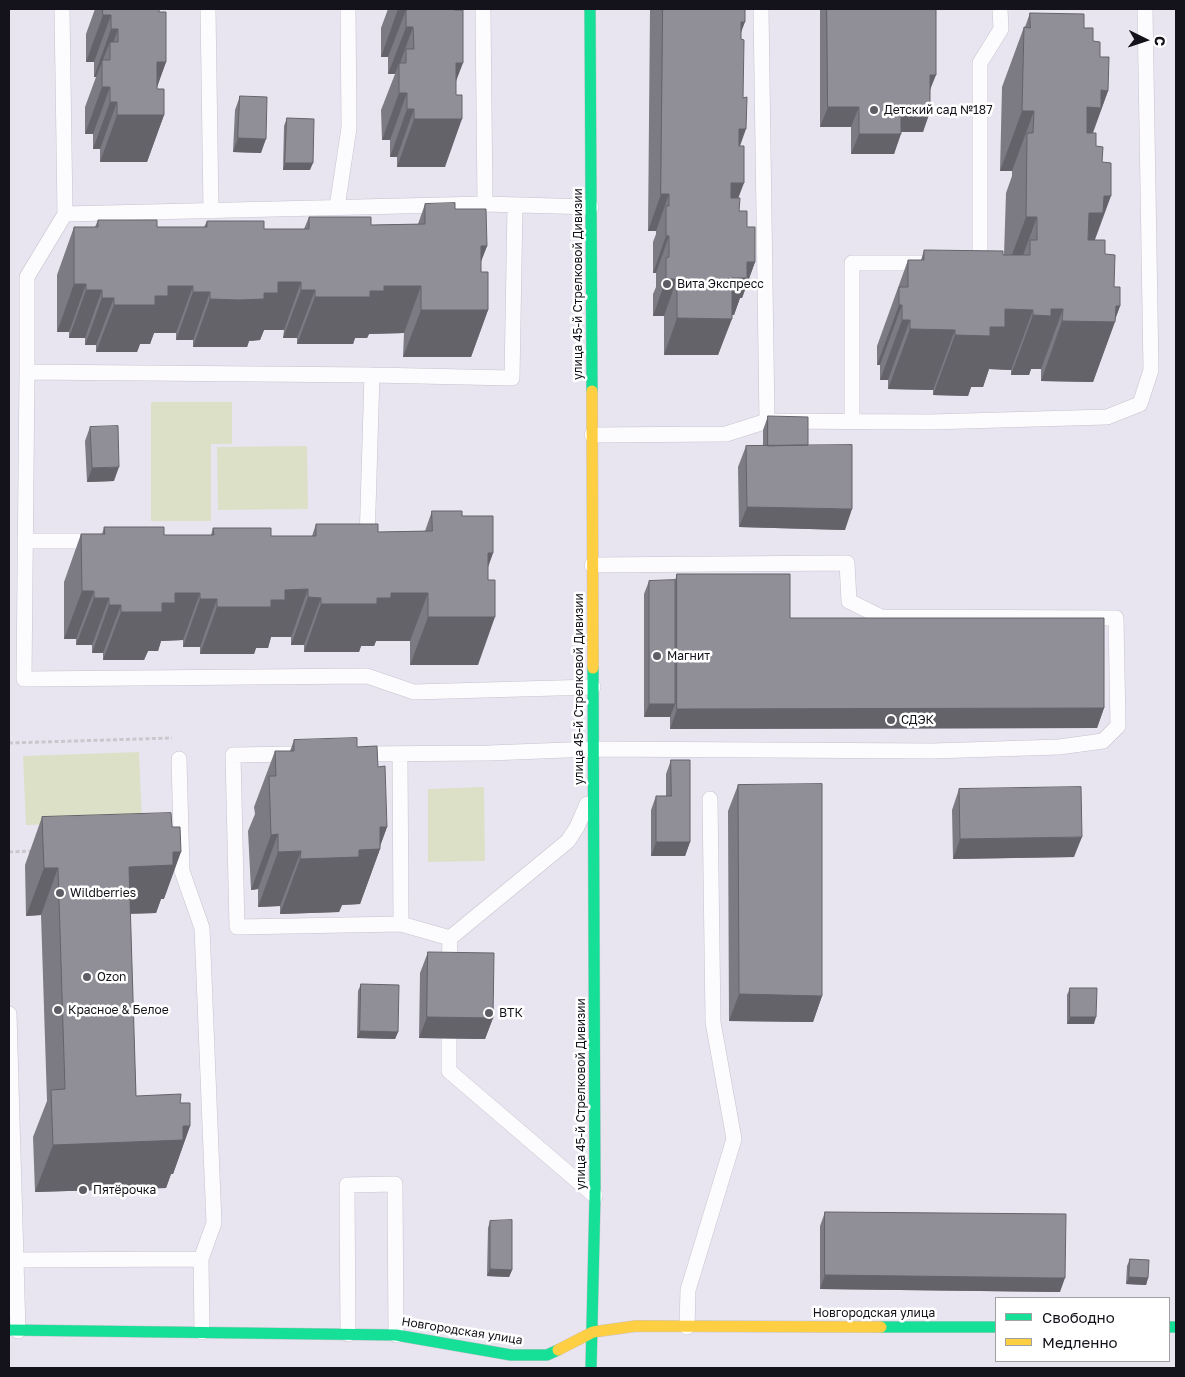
<!DOCTYPE html>
<html>
<head>
<meta charset="utf-8">
<style>
  body { margin:0 }
  #map { position:relative; width:1185px; height:1377px; overflow:hidden; background:#e8e5f1; font-family:"Golos Text",sans-serif }
  canvas { display:block }
  .frame { position:absolute; inset:0; border:10px solid #14121a; pointer-events:none }
  .legend { position:absolute; left:995px; top:1297px; width:175px; height:65px; box-sizing:border-box; background:#fff; border:1px solid #a1a0a3; margin:0; padding:6px 9px; list-style:none; font-size:15px; color:#14121a }
  .legend li { display:flex; align-items:center; gap:10px; height:25px }
  .legend b { width:25px; border:1px solid #a1a0a3 }
  .north { position:absolute; left:1120px; top:15px; width:50px; height:50px; -webkit-text-stroke:4px #fff; paint-order:stroke; rotate:94deg; font-size:14px; font-weight:700; line-height:20px; text-align:center; color:#14121a }
  .north::after { content:''; display:block; margin:auto; width:18px; height:22px; background:#14121a; clip-path:polygon(50% 0,100% 100%,50% 72%,0 100%) }
</style>
</head>
<body>
<div id="map">
<canvas width="1185" height="1377"></canvas>
<div class="frame"></div>
<ul class="legend">
<li><b style="height:6px;background:#16e098"></b>Свободно</li>
<li><b style="height:6px;background:#ffcf43"></b>Медленно</li>
</ul>
<div class="north">С</div>
</div>
<script>
const ctx = document.querySelector('canvas').getContext('2d');
ctx.lineJoin = 'round';
function fill(path, color) {
  ctx.fillStyle = color;
  ctx.fill(path, 'evenodd');
}
function trace(path, color, width, dash) {
  ctx.strokeStyle = color;
  ctx.lineWidth = width;
  ctx.lineCap = dash ? 'butt' : 'round';
  ctx.setLineDash(dash || []);
  ctx.stroke(path);
}
function label(font, color, halo, rows, align = 'center') {
  ctx.font = font + ' "Golos Text",sans-serif';
  ctx.lineWidth = 5;
  ctx.setLineDash([]);
  ctx.textBaseline = 'middle';
  ctx.strokeStyle = halo;
  ctx.fillStyle = color;
  for (const [text, x, y, turn = 0] of rows) {
    ctx.save();
    ctx.translate(x, y);
    ctx.rotate((+turn || 0) * Math.PI / 180);
    ctx.textAlign = isNaN(turn) ? turn : align;
    if (halo) ctx.strokeText(text, 0, 0);
    ctx.fillText(text, 0, 0);
    ctx.restore();
  }
}
fill(new Path2D(`
  M151,402H232V444H211V521H151Z
  M307,446L308,509L218,510L217,447Z
  M139,752L142,821L26,825L23,756Z
  M484,787L485,861L428,862V789Z`), '#dce0c7');
const lane = new Path2D(`
  M62,9L65,214L485,204L591,207
  M208,9L211,211
  M483,9L485,204
  M761,9L767,421
  M337,207L349,128L348,9
  M65,214L27,277V372L372,375L512,378L515,205
  M973,263H980V63L1001,29L1000,9
  M27,372L24,679L367,676L414,692L593,687
  M852,421V263H928
  M592,435L726,434L767,421L930,422L1107,417L1140,404L1151,370L1145,9
  M25,541H98
  M366,542H367L372,375
  M294,754L233,755L237,927L401,924L450,938
  M357,754L489,753L593,749L933,751L1059,747L1103,741L1118,726L1116,618L881,617L849,601L847,563L592,565
  M400,754L401,924
  M179,759L182,871L202,928L214,1223L201,1259
  M449,973L450,938L568,841L577,827L587,804
  M9,1014L18,1331
  M449,1038V1071L595,1196
  M16,1260L201,1259L202,1332
  M687,1327L688,1290L734,1139L713,1022L710,799
  M348,1334L347,1185L395,1184L396,1335`);
const fast = new Path2D(`
  M590,9L592,391
  M881,1327H996
  M1169,1327H1176
  M9,1330L396,1335L511,1355H547L558,1350
  M591,1368L595,1196L593,668`);
const slow = new Path2D(`
  M592,391L593,668
  M558,1350L593,1332L636,1326L881,1327`);
trace(lane, '#c6c3cd', 16);
trace(fast, '#c6c3cd', 12);
trace(slow, '#c6c3cd', 12);
trace(new Path2D(`
  M9,743L172,738
  M9,852L33,851`), '#c9c8cd', 3, [4, 2.5]);
trace(lane, '#fcfbfd', 15);
trace(fast, '#16e098', 11);
trace(slow, '#ffcf43', 11);
fill(new Path2D(`
  M95,9H160L159,11L166,62L157,86V89L164,115L147,162H100V149H93V134H85V107L96,77H94V62H86V34Z
  M388,9H454L456,82L445,167H397V157H390V140H382L381,110L395,74H388V57H381V28Z
  M650,9H745L741,33L740,146L738,198L739,211L747,227L755,262L742,298H740L734,315H732L718,355H664V316H653V294L656,287V273H653V242L656,234V231H648Z
  M820,9H936L930,92L923,132H901L894,154H851V127H820Z
  M1030,13L1084,28L1093,41L1100,57L1108,91L1093,133L1095,240L1105,254L1120,306L1093,382L1041,381V369H1031L1029,375H1011V370L989,369L983,387H971L968,396L933,395V390L888,389V380H880V365H877V346L908,260H921L924,250L1004,255L1006,193L1012,176V171H1000L1002,87L1024,27H1025Z
  M240,96L261,153L233,152L235,110Z
  M287,118L310,170H283L284,126Z
  M425,204L455,209L487,246L481,261V272L488,310L471,357H403L404,333L369,334L367,338H355L353,344H297V338H283L284,330H264L260,340L249,341L247,347H193V340H176V333H154L150,344H140L137,352H96V345H85V338H69V332H57V275L74,227H95L98,220L157,227H204L207,221L264,229H304L309,217L371,225L418,224Z
  M768,416L808,445L845,530L739,527L738,467L746,446H763V430Z
  M90,427L114,481L87,482L85,441Z
  M432,511L462,516L493,553L488,567L478,665H410V641H376L374,646H361L359,652H304V645H291V637H271L268,648H256L254,654H200V647H183V640L161,641L158,651H148L144,660H103V653H92V645H76V639H64V582L81,534H102L104,527L164,535H211L213,528L271,536H312L316,524L378,532L425,531Z
  M677,574L790,618L1104,708L1097,728L670,729V717H644V594L649,581L675,580Z
  M294,740L357,747L378,767L387,827L380,846V849L360,904L342,905L339,912L280,914V906L258,907V889L251,890L248,831L255,814L254,807L275,751H290Z
  M671,760L690,842L685,856H651V810L656,796H666V774Z
  M738,785L822,996L813,1022L729,1021L728,811Z
  M959,789L1074,857L953,859L952,810Z
  M42,817L164,899H161L156,913L130,914L136,1096L180,1103L190,1126L173,1174H171L166,1188L35,1192L33,1137L47,1101L41,915L26,916L25,865Z
  M428,952L493,1018L485,1039L419,1038L420,973Z
  M361,984L398,1032L395,1039L357,1038L358,991Z
  M1070,988L1094,1024H1067V995Z
  M825,1212L1060,1292L820,1289V1226Z
  M490,1221L512,1270L509,1277L487,1276L488,1228Z
  M1130,1259L1148,1278L1146,1285L1126,1284L1127,1266Z`), '#7c7a82');
fill(new Path2D(`
  M398,9L406,10L388,57H381Z
  M103,15H111L94,62H86Z
  M741,22H745L731,59Z
  M406,27H413L399,66V63L395,74H388Z
  M111,29H118L110,52V42L96,77H94Z
  M157,62H166L149,110Z
  M456,63H463L445,110Z
  M930,75H936L928,95Z
  M102,87H110L93,134H85Z
  M1101,90L1108,91L1086,150L1087,107Z
  M399,93H407L390,140H382Z
  M110,102H117L100,149H93Z
  M828,107H859L851,127H820Z
  M407,109H414L397,157H390Z
  M1022,111H1034L1012,171H1000Z
  M901,112H930L923,132H894Z
  M117,115H164L147,162H100Z
  M414,119H462L445,167H397Z
  M739,129H746L733,166Z
  M859,134H901L894,154H851Z
  M238,138L266,139L261,153L233,152Z
  M285,163H313L310,170H283Z
  M731,183H744L730,220Z
  M661,194H669L656,231H648Z
  M1104,196H1111L1089,256H1088L1089,213Z
  M1026,217H1037L1015,277L1004,276Z
  M666,236H669L656,273H653Z
  M481,246H487L469,293Z
  M747,262H755L742,298H740L734,315H718L732,278Z
  M666,279H677L664,316H653Z
  M278,282H301L284,330H264L260,340L249,341L247,347H193L210,299L264,293Z
  M74,284H86L69,332H57Z
  M168,286H193L176,333H154L150,344H140L137,352H96L114,305L155,296Z
  M384,286H421L404,333L369,334L367,338H355L353,344H297L315,297L370,291Z
  M86,290H102L85,338H69Z
  M301,290H315L297,338H283Z
  M193,292H210L193,340H176Z
  M102,298H114L96,345H85Z
  M899,305H902L880,365H877Z
  M1116,306H1120L1114,322H1115L1093,382L1041,381L1062,321Z
  M1005,309L1033,310L1011,370L989,369L983,387H971L968,396L933,395L955,335L990,327Z
  M1051,309H1063L1041,369H1031L1029,375H1011L1033,315Z
  M421,310H488L471,357H403Z
  M677,318L732,319L718,355H664Z
  M902,320H910L888,380H880Z
  M910,329L955,330L933,390L888,389Z
  M119,467L114,481L87,482L92,468Z
  M747,507L852,509L845,530L739,527Z
  M488,553H493L476,600Z
  M308,589L291,637H271L268,648H256L254,654H200L217,607L271,600L285,590Z
  M82,591H94L76,639H64Z
  M175,593H200L183,640L161,641L158,651H148L144,660H103L121,612L162,603Z
  M391,593H428L410,641H376L374,646H361L359,652H304L321,604L377,598Z
  M308,597L321,598L304,645H291Z
  M94,598H109L92,645H76Z
  M200,599H217L200,647H183Z
  M109,605H121L103,653H92Z
  M428,617H495L478,665H410Z
  M649,704H675L670,717H644Z
  M1104,708L1097,728L670,729L677,709Z
  M380,827H387L379,849H380L360,904L342,905L339,912L280,914L300,859L359,850Z
  M278,834L258,889L251,890L271,835Z
  M1082,837L1074,857L953,859L960,839Z
  M656,842H690L685,856H651Z
  M301,851L280,906L258,907L278,852Z
  M173,852H181L164,899H161L156,913L112,914L129,867Z
  M44,868H58L41,915L26,916Z
  M739,994L822,996L813,1022L729,1021Z
  M427,1017L493,1018L485,1039L419,1038Z
  M1070,1017H1096L1094,1024H1067Z
  M360,1031L398,1032L395,1039L357,1038Z
  M183,1126H190L173,1174H171L166,1188L35,1192L53,1145Z
  M490,1269L512,1270L509,1277L487,1276Z
  M825,1275L1065,1278L1060,1292L820,1289Z
  M1129,1277L1148,1278L1146,1285L1126,1284Z`), '#65636a');
const building = new Path2D(`
  M103,9H159V12H166V62H157V89H164V115H117V102H110V87H102V60H110V42H118V29H111V15H103Z
  M398,9H454V10H463V63H456V95H462V119H414V109H407V93H399V63H406V49H414L413,27H406V10Z
  M663,9H745V22H741V39L744,40L743,98L747,97L746,129H739V146H744V183H731V198H740L739,211H747V227H755V262H747V278H732V319L677,318V279H666V258L669,257V236H666V206H669V194H661Z
  M827,9H936V75H930V112H901V134H859V107H828Z
  M1030,13L1084,14V28H1093V41L1100,42V57H1109L1108,91L1101,90V108L1087,107V133H1096V146L1103,147L1102,162L1111,163V196H1104L1103,213H1089L1088,240H1105V254L1115,255L1114,287H1120V306H1116L1115,322L1062,321L1063,309H1051V316L1033,315V310L1005,309V327H990V336L955,335V330L910,329V320H902V305H899V287H908V260H924V250L1003,251V255H1030V240H1037V217H1026L1027,133H1033L1034,111H1022L1024,27L1030,28Z
  M240,96L267,97L266,139L238,138Z
  M287,118L314,119L313,163H285Z
  M455,203V209H486L487,246H481V272H488V310H421V286H384V291H370V297H315V290H301V282H278V293H264V299L239,300L210,299V292H193V286H168V296H155V305H114V298H102V290H86V284H74V227H98V220H157V227H207V221H264V229H309V217H371V225L425,224V204Z
  M768,416L808,417V445L768,446Z
  M118,426L119,467L92,468L90,427Z
  M852,445V509L747,507L746,446Z
  M432,511H462V516H493V553H488V580H495V617H428V593H391V598H377V604H321V598L308,597V589L285,590V600H271V607H217V599H200V593H175V603H162V612H121V605H109V598H94V591H82L81,534H105L104,527H164V535H214L213,528H271V536H316V524H378V532L432,531Z
  M677,574H790V618H1104V708L677,709Z
  M675,580V704H649V581Z
  M357,738V747L377,746L378,767L385,766L387,827H380V849L359,850V857L300,859L301,851L278,852V834L271,835L269,776H276L275,751H294V740Z
  M671,760H690V842H656V796H671Z
  M822,784V996L739,994L738,785Z
  M1081,787L1082,837L960,839L959,789Z
  M171,813L172,827H180L181,852H173V865L129,867L136,1096L181,1094L180,1103H190V1126H183V1140L53,1145L51,1090L65,1089L58,868H44L42,817Z
  M428,952L494,953L493,1018L427,1017Z
  M361,984L399,985L398,1032L360,1031Z
  M1070,988H1097L1096,1017H1070Z
  M825,1212L1066,1214L1065,1278L825,1275Z
  M512,1220V1270L490,1269V1221Z
  M1130,1259L1149,1260L1148,1278L1129,1277Z`);
fill(building, '#908e97');
trace(building, '#65636a', 1);
for (const [x, y, r, color] of [
  [874,110,5,"#5e5c65"],
  [667,284,5,"#5e5c65"],
  [657,656,5,"#5e5c65"],
  [891,720,5,"#5e5c65"],
  [60,893,5,"#5e5c65"],
  [87,977,5,"#5e5c65"],
  [58,1010,5,"#5e5c65"],
  [489,1013,5,"#5e5c65"],
  [83,1190,5,"#5e5c65"]
]) {
  const dot = new Path2D();
  dot.arc(x, y, r, 0, 2 * Math.PI);
  ctx.fillStyle = color;
  ctx.fill(dot);
  trace(dot, '#fff', 2);
}
label('12px', '#14121a', '#fff', [
  ["Детский сад №187",884,110],
  ["Вита Экспресс",677,284],
  ["Магнит",667,656],
  ["СДЭК",901,720],
  ["Wildberries",70,893],
  ["Ozon",97,977],
  ["Красное & Белое",68,1010],
  ["ВТК",499,1013],
  ["Пятёрочка",93,1190]
], 'left');
label('12px', '#14121a', '#fff', [
  ["улица 45-й Стрелковой Дивизии",578,284,-90],
  ["улица 45-й Стрелковой Дивизии",579,689,-90],
  ["улица 45-й Стрелковой Дивизии",581,1094,-90],
  ["Новгородская улица",874,1313],
  ["Новгородская улица",462,1331,9]
]);
</script>
</body>
</html>
